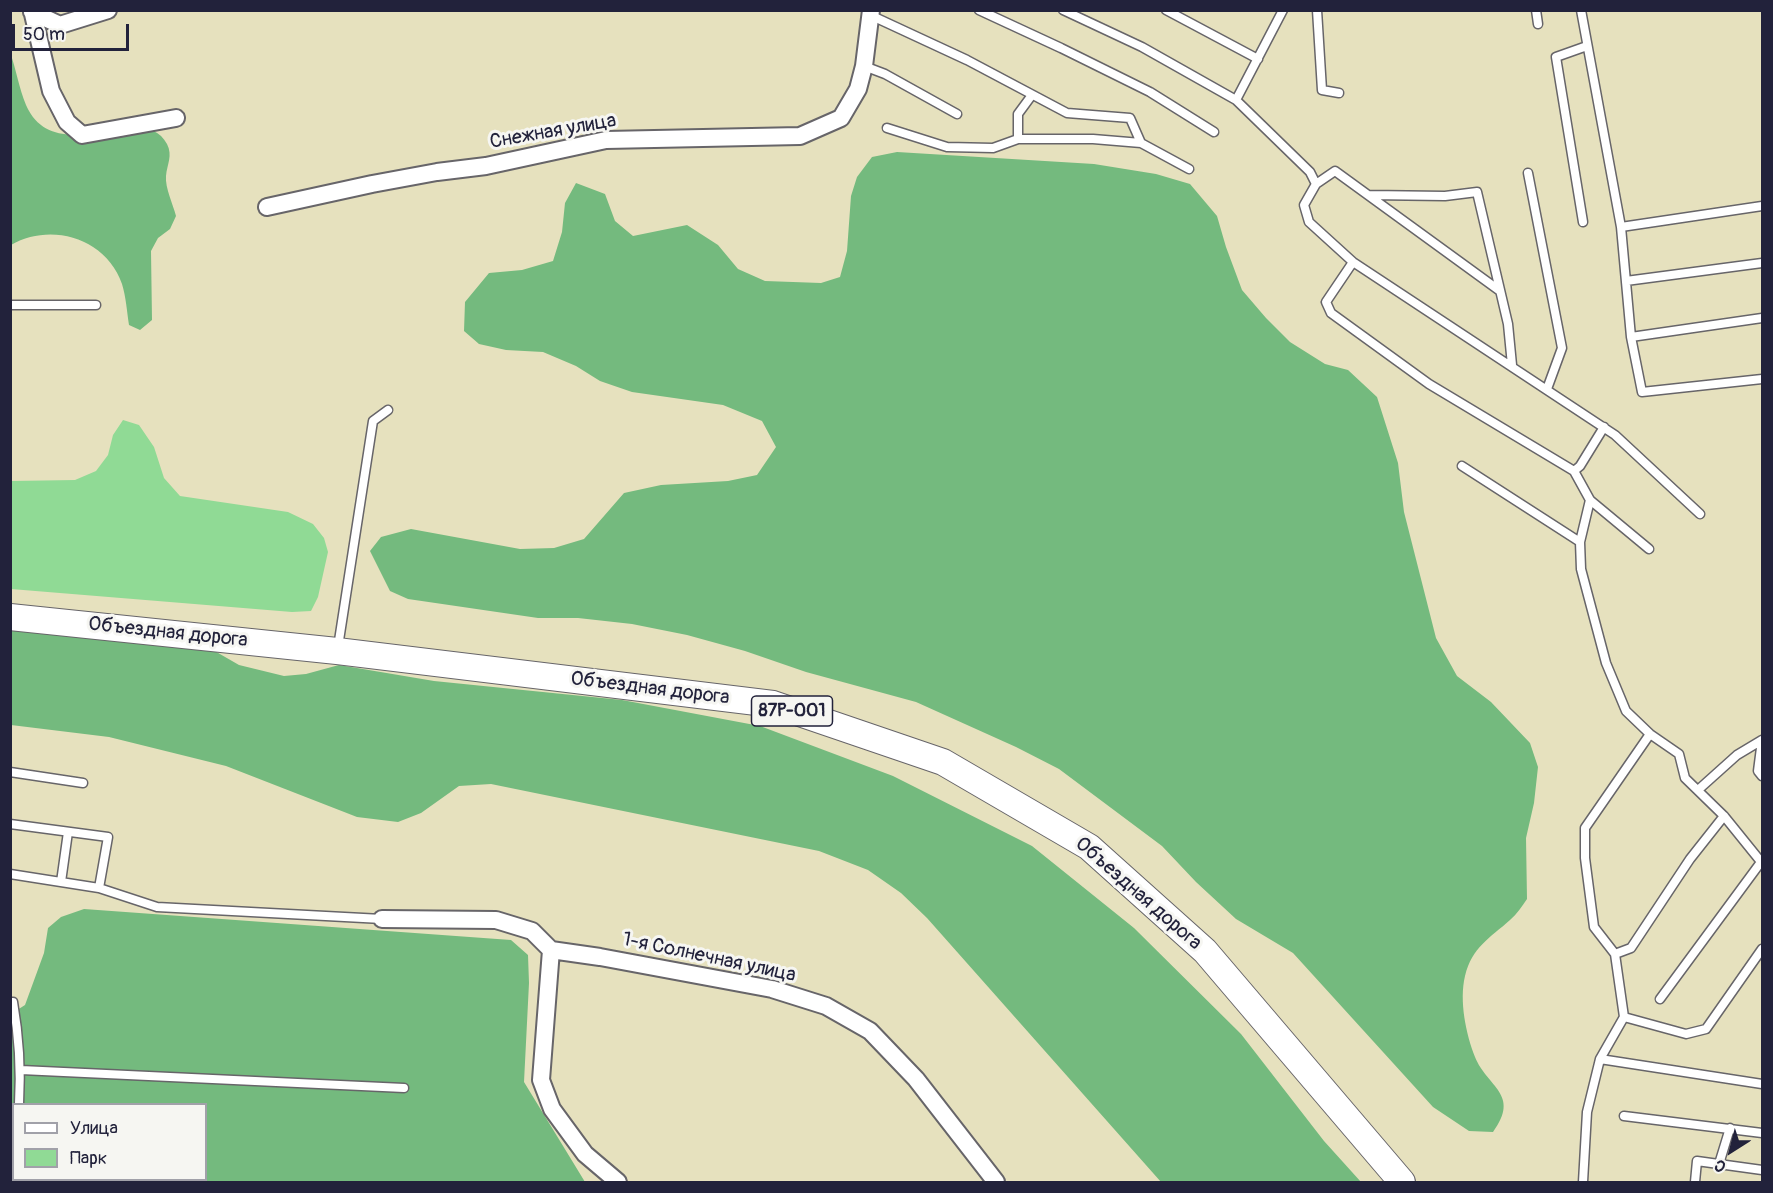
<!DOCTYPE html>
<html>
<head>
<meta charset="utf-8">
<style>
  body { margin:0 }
  #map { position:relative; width:1773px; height:1193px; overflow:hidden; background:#e6e1be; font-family:Pangolin,sans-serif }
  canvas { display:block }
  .frame { position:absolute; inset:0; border:12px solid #22223b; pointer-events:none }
  .legend { position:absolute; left:12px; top:1103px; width:195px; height:78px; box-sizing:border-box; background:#f6f6f2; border:2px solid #a1a1a9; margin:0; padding:8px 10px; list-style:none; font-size:18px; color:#22223b }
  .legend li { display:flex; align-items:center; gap:12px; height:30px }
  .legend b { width:30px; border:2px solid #a1a1a9 }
  .north { position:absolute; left:1701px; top:1121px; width:60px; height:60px; -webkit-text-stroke:4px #f6f6f2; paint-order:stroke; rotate:216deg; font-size:16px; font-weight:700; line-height:24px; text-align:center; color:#22223b }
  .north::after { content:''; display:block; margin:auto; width:21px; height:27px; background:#22223b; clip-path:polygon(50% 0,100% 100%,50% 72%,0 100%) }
  .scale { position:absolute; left:12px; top:24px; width:117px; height:27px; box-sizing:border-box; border:3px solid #22223b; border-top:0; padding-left:8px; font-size:18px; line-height:21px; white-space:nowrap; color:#22223b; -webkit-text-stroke:4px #f6f6f2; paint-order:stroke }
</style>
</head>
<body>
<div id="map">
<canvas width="1773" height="1193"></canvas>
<div class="frame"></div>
<ul class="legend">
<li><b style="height:8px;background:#fff"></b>Улица</li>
<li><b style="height:16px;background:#90da95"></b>Парк</li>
</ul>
<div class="north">С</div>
<div class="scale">50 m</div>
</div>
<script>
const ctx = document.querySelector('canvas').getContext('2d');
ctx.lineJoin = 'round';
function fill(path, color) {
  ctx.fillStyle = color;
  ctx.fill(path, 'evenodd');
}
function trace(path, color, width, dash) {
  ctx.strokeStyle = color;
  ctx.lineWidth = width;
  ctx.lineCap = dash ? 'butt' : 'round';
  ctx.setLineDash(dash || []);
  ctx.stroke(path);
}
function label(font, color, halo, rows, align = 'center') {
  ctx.font = font + ' Pangolin,sans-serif';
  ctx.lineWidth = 6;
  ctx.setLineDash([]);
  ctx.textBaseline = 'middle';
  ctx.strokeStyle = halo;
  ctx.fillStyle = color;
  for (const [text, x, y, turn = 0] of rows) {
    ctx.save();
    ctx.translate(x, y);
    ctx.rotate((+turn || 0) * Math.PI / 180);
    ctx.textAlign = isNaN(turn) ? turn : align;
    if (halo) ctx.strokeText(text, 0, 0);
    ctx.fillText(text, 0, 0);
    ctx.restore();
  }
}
fill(new Path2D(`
  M123,420L139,425L154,447L164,478L180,496L288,512L313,524L324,538L328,552L318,597L311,611L292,612L11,589V481L75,480L96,471L108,455L113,435Z`), '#90da95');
fill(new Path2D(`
  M10,52C16,69 19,88 26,105C56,172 142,97 167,144C173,156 167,164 166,176C165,188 173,204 176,216L170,229L158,238L151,251L152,320L140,330L129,325C127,312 126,297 122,284C106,238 51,222 11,245Z
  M897,152L1094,164L1156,174L1190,184L1217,216L1226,247L1242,290L1266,318L1290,342L1325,364L1348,370L1377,397L1398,463L1404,512L1436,638L1457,676L1491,702L1530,743L1538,767L1534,803L1526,838L1527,899C1522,906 1517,914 1510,920C1490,938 1472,947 1465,976C1459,1001 1466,1034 1475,1057C1487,1087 1521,1094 1493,1132L1469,1131L1433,1107L1293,953L1236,919L1196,882L1162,846L1059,769L1016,747L916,702L806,672L745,651L687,635L632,624L578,618H538L408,599L390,591L370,551L381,537L411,529L520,549L554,548L584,539L624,493L661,485L728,481L757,475L776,447L762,421L723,405L632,392L600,381L576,366L543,352L506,350L479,344L464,331L465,302L489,273L522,270L553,261L562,232L565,203L576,183L605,194L615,221L633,236L687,225L718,245L738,269L765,281L821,283L840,277L847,251L851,196L857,177L872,157Z
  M11,630L206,646L239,665L284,676L306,674L339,665L434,681L622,700L760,726L893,776L1032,846L1134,928L1241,1034L1324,1141L1361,1182H1161L927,918L901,893L868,870L819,851L491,784L459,786L421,813L398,822L357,817L226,766L109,737L11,725Z
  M84,909L511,940L528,955L529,983L524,1082L585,1182H11V1014L25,1005L44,953L48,928L61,917ZM14,1104H206V1180H14Z`), '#74ba7e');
const lane = new Path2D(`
  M979,10L1061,48L1150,92L1214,132
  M1063,10L1142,47L1236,100L1310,172L1316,184
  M1166,10L1258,59
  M1317,10L1322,90L1339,93
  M1536,10L1538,24
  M1581,10L1621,227L1631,337L1642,392L1762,379
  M870,15L967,60L1067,113L1130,118L1141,143
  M864,66L885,74L957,114
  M1236,100L1283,10
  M887,128L947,147L993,148L1018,139H1093L1141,143L1189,169
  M1018,139V114L1032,95
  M1528,173L1562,348L1547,389
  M1369,195L1445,196L1477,192L1508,324L1512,365
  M1583,222L1556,57L1587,46
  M1621,227L1762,206
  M1353,262L1326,302L1331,313L1429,384L1574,471L1590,500L1649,549
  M1626,281L1762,263
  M1500,291L1335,171L1316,184L1304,205L1309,222L1353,262L1615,435L1700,514
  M10,305H96
  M1631,337L1762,318
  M1462,466L1580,542
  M1574,471L1580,466L1604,427
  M1590,500L1580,542L1581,569L1606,663L1626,711L1650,734L1679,754L1685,778L1724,816L1762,863
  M338,647L373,421L388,410
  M1650,734L1585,828V858L1594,927L1615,954L1631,948L1690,859L1724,816
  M1762,740L1758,771L1762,776
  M10,772L83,783
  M1698,790L1737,755L1762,740
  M10,824L108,837L99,888
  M10,874L99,888L157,907L382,919
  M61,882L68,832
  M1660,999L1761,862
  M10,1002H13C19,1036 21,1070 19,1104
  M1624,1017L1686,1034L1706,1029L1762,949
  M1600,1059L1762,1084
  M21,1070L404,1088
  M1624,1116L1762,1133
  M10,1164H14
  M1719,1164L1730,1128
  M1583,1182L1587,1112L1600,1059L1624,1017L1615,954
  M1695,1182L1697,1161L1762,1170`);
const street = new Path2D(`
  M32,10L51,91L67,122L82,135L176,118
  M32,12L60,25L108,10
  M267,207L372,184L437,172L486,166L606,140L800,136L841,118L858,89L864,66L871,10
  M382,919L496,920L532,931L551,950L600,957L772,989L826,1006L870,1031L916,1079L996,1182
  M551,950L541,1080L552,1109L585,1154L618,1182`);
const primary = new Path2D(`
  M10,617L337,651L773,704L943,762L1089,847L1205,951L1402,1182`);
trace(lane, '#676569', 11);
trace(street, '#676569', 20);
trace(primary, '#676569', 28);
trace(lane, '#fff', 8);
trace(street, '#fff', 16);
trace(primary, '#fff', 26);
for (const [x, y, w] of [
  [792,711,81]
]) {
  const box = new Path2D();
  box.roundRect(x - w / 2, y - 15, w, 30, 4.5);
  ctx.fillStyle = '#f6f6f2';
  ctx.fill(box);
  trace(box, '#22223b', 1.5);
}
label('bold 18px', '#22223b', null, [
  ["87Р-001",792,711]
]);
label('20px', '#22223b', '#f6f6f2', [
  ["Снежная улица",553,132,-10],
  ["Объездная дорога",168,633,6],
  ["Объездная дорога",650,689,7],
  ["Объездная дорога",1138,894,41],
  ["1-я Солнечная улица",709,958,12]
]);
</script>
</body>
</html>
